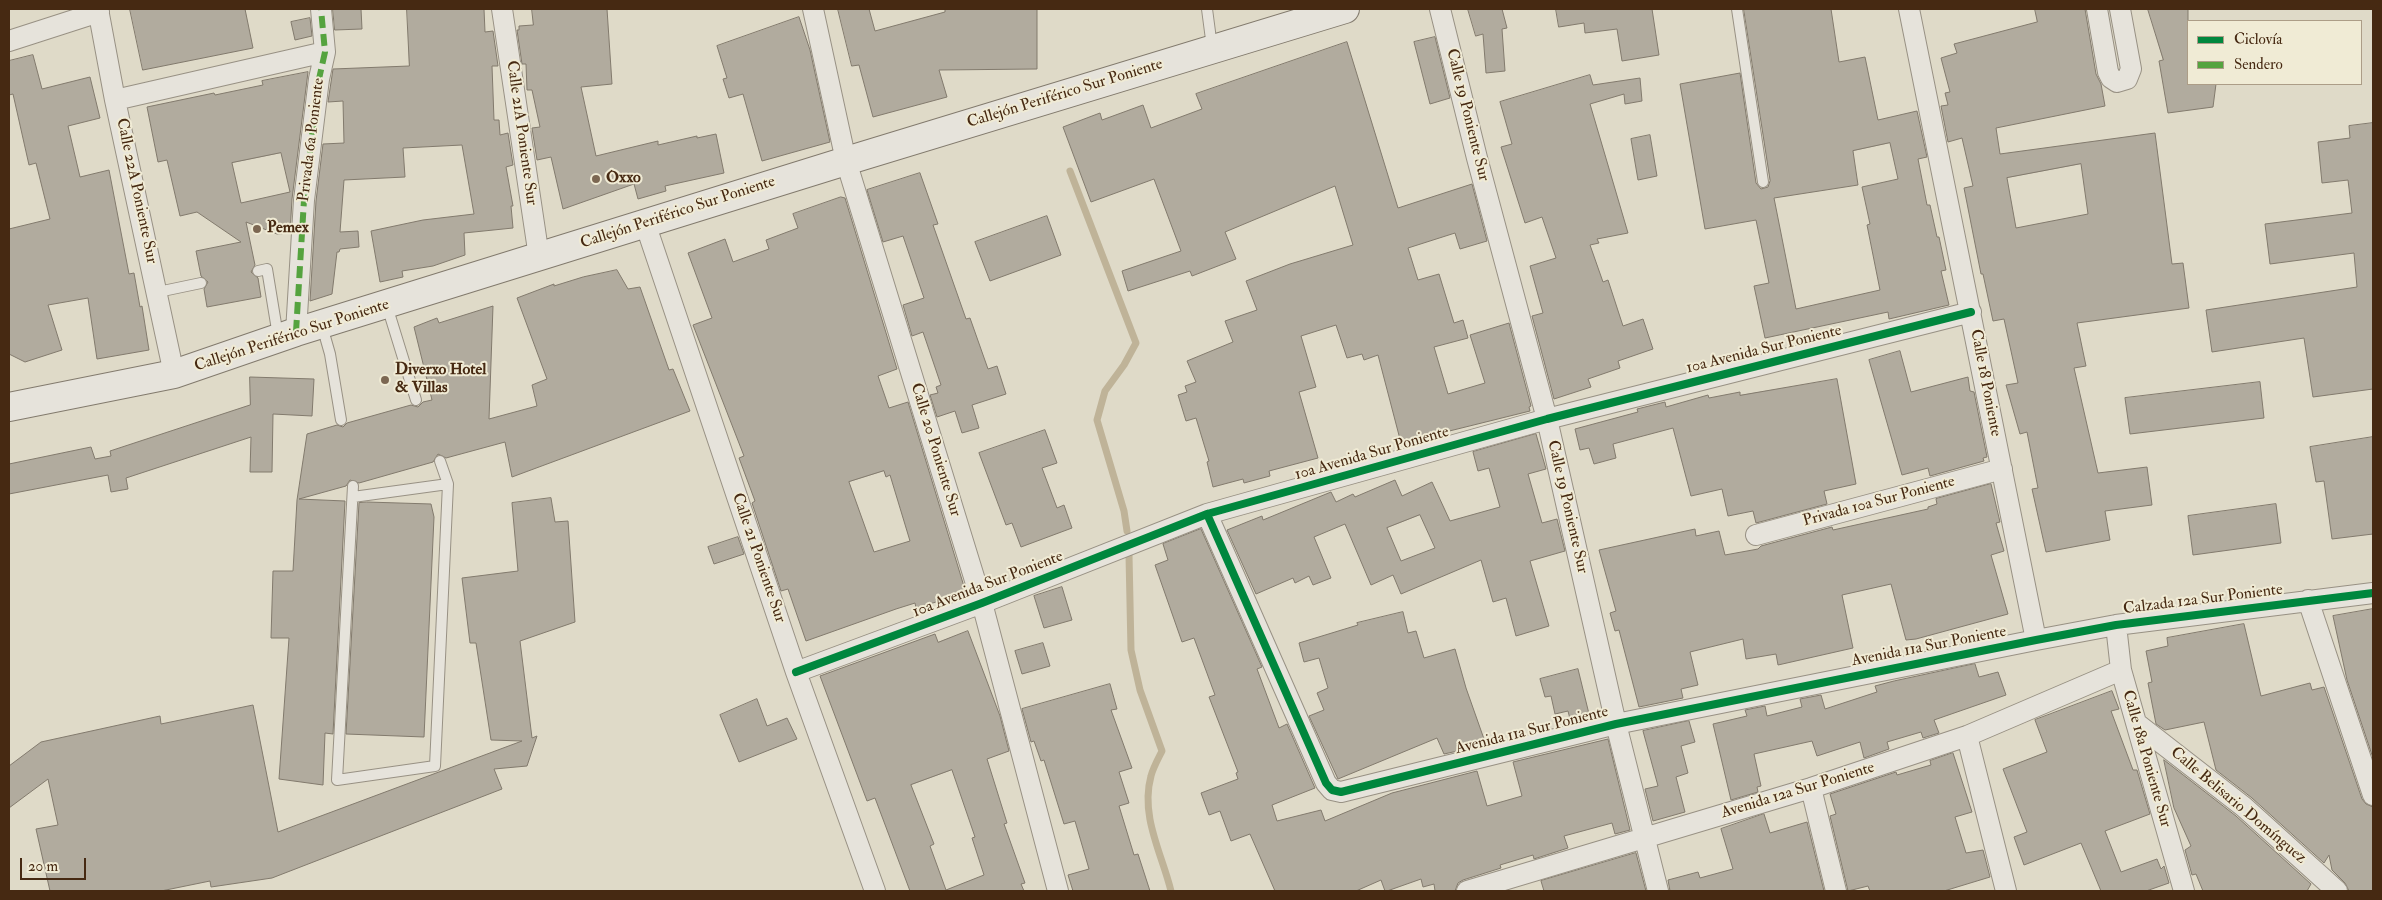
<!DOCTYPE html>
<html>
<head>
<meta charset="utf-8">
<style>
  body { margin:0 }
  #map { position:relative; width:2382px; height:900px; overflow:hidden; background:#dfdac8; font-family:"IM FELL Double Pica",serif }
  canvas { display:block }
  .frame { position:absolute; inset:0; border:10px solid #462912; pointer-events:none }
  .legend { position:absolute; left:2187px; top:20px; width:175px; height:65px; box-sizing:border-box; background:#f0ebd5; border:1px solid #ac9d87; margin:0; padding:6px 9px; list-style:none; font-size:15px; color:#462912 }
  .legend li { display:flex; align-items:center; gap:10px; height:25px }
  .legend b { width:25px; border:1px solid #ac9d87 }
  .scale { position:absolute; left:20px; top:858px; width:66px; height:22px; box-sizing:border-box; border:2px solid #462912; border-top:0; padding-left:6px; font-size:15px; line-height:18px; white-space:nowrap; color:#462912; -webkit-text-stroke:4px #f0ebd5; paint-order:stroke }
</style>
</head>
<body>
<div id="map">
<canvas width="2382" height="900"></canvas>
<div class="frame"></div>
<ul class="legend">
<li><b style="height:6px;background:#00873e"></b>Ciclovía</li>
<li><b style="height:6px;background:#55a33f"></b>Sendero</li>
</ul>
<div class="scale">20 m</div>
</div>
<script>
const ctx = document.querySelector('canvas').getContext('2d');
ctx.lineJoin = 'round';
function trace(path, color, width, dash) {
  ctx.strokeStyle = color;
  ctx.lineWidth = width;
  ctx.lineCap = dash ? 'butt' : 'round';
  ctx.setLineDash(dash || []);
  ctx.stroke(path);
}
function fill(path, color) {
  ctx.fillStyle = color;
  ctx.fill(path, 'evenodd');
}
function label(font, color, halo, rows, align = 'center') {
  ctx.font = font + ' "IM FELL Double Pica",serif';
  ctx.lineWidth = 4;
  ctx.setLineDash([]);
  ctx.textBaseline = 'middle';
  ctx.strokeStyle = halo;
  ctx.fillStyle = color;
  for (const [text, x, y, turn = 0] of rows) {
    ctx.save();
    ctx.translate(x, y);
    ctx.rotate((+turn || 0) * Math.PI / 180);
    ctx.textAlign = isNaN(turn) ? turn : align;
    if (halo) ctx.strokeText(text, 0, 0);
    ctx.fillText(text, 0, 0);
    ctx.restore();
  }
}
trace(new Path2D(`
  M1070,171L1136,343L1124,365L1105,391L1097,420L1124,511L1127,531
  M1129,555L1131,650L1140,690L1162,751C1158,759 1153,768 1151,776C1140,816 1162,854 1171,891`), '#bfb398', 7);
const building = new Path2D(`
  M130,9H245L253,48L143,70Z
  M333,9H361L362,29L335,30Z
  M407,9H484L485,32L493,31L498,66H492L494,120H499L500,135L508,133L513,165L506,167L513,206H511L513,228L464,233L465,255L433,266L402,271L403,277L380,282L371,231L423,220L474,214L462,145L403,148L405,177L344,180L340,232L358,231L359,247L340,249L339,252H337L332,294L310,301L316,201L323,144L344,143L343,101L328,102L333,69L409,66Z
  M532,9H607L612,84L581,87L596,156L658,141V145L697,136V138L716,134L724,173L665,186L666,191L638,199L634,184L563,209L551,157L537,160L532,128L540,127L532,90H527L526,64H522L517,30H519V26L533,25Z
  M838,9H869L875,31L945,12V9H1037V69L939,70L947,97L873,117L859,65L852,66Z
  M1468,9H1502L1507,28L1502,29L1505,71L1486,73L1483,34L1476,36Z
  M1556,9H1652L1659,55L1622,61L1617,29L1585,33L1584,23L1559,27Z
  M1744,9H1831L1839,62L1865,57L1878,120L1917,111L1927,157L1918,159L1927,205H1930L1937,237H1939L1946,270L1941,271L1949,305L1889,319L1888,312L1765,338L1754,286L1769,283L1756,220L1705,229L1680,84L1740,73L1756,183L1761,189L1768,187L1770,181ZM1890,143L1898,179L1862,187L1870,224L1867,225L1880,290L1796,309L1774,198L1858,185L1853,151Z
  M2035,9H2085L2096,74L2101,84L2105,106L1996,128L2000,154L2155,133L2172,264L2183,263L2189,308L2077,323L2086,366L2074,368L2098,473L2147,467L2152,505L2105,511L2110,540L2046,552L2032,489L2038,488L2027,432L2020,434L2006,385L2018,383L2004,319L1993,321L1983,274H1981L1964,188L1973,186L1962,138L1948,142L1941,106L1948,105L1945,93L1950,92L1941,58L1957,53L1954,44L2037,22ZM2081,164L2088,214L2016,228L2007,178Z
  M2148,9H2188V84H2216L2213,107L2168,113L2159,61L2163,60Z
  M799,17L810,50L830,142L762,161L743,94L729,98L723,79L727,78L717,46Z
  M310,18L312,36L295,40L291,22Z
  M1435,37L1450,98L1430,104L1414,42Z
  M1347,42L1398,208L1472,184L1487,241L1460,249L1455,233L1408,248L1418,280L1439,274L1454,323L1463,320L1468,338L1434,347L1448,394L1485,383L1470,335L1509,323L1531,406L1529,407L1530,411L1401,443L1378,355L1364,360L1362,354L1347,358L1336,325L1301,336L1316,387L1299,392L1318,458L1269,471L1270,476L1244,483L1243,479L1213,487L1207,462L1209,461L1196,418L1186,421L1178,395L1187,392L1185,386L1196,382L1187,361L1233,342L1225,321L1257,310L1246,281L1290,264L1353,245L1335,186L1225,232L1236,259L1192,276L1190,271L1128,291L1122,271L1181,251L1154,179L1091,202L1063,127L1100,113L1102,120L1143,105L1151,128L1202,109L1196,94Z
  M33,55L42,89L90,77L100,118L68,126L80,177L109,170L129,274L134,273L140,307L142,306L149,350L97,359L88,298L48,305L62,350L25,362L9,354V229L50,219L36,163L29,165L13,94L9,95V61Z
  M308,72L292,199L290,233L277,234L246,222L255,265L251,272L258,278L261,297L207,307L204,289L208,282L201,276L196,251L241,242L197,212L180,216L167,160L158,162L147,107L214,93L215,95L263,85L262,81ZM281,153L290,192L241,203L232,163Z
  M1590,75L1593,85L1640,78L1642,101L1625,104L1624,94L1590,104L1628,233L1597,239L1599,243L1590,245L1603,282L1608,280L1623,326L1643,319L1653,349L1618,361L1620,368L1588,379L1591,387L1554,399L1532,316L1543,313L1530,266L1556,258L1542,217L1525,223L1501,147L1512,144L1500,102Z
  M2373,123V389L2313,397L2304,338L2212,352L2206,310L2357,287L2354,253L2270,264L2265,224L2352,213L2348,180L2322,183L2318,142L2350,138L2349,126Z
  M1650,135L1657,176L1638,180L1631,139Z
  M920,173L938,224L933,225L966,319L970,318L988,369L997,366L1006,394L972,405L979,428L962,433L955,411L937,417L930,395L938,393L936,387L941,385L923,332L912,336L903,305L924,298L903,236L883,242L867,190Z
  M841,197L845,198L897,369L878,376L889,408L908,402L966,593L916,608L915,603L896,609L806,641L788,589L781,591L752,503L755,501L739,458L744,456L693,325L712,318L688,253L725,239L733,262L769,249L766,240L798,228L793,214ZM884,471L886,477L890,475L910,541L874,552L849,482Z
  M1047,216L1061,255L990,281L975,242Z
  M617,270L628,289L640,287L669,370L673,369L690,411L512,477L505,442L446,458L438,454L433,462L359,483L350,480L346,486L299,499L345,501L333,734L325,733L323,785L279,779L289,638H271L273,571H293L297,500L307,434L337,425L343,427L347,423L411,405L418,407L423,402L432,400L414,327L437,318L439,323L493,306L489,419L537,406L532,385L547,379L517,298L554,284V286L583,277Z
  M1900,351L1911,392L1968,377L1970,391L1974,392L1987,457L1983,458L1984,461L1930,476L1928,468L1902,475L1869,360Z
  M250,377L314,379L312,416L273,414L272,472H250L251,437L126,478L128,489L111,492L108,475L9,494V464L91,447L95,459L111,456L110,451L250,405Z
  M1837,379L1856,484L1824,491L1827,504L1756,523L1753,511L1728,516L1722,489L1691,496L1673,428L1613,444L1616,458L1594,464L1589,448L1580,450L1575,429L1638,412L1637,409L1665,402L1666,407L1708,395L1709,398L1740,392V395Z
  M2260,382L2264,418L2130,434L2125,398Z
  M1045,430L1057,463L1042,468L1057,508L1064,505L1072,528L1021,547L1012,523L1006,525L979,453Z
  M1536,434L1546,469L1528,474L1542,523L1557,519L1565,551L1530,561L1549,626L1516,636L1506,598L1493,602L1481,560L1401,594L1393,575L1371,585L1345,524L1314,537L1331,578L1313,585L1309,576L1295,583L1293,578L1256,594L1227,530L1262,516L1263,520L1331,492L1336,502L1353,494L1355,497L1395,480L1402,496L1432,482L1450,521L1500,507L1489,468L1478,471L1473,452ZM1420,515L1435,548L1401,561L1387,528Z
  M2373,437V534L2332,539L2324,481L2316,482L2310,447Z
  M1991,484L2000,522L1996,523L2004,551L1991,555L2008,614L1916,639L1906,640L1891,584L1842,595L1853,648L1778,665L1776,654L1746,659L1743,639L1690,652L1698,685L1681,689L1683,698L1639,707L1619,630L1615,631L1610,613L1616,611L1599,550L1695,529L1696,536L1719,531L1725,555L1758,549L1761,546L1832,527L1833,530L1928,509V507L1937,504L1936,499Z
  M551,498L555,522L568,521L575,622L520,641L532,738L537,736L527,766L494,769L502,789L272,878L211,887L210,881L161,891H50L36,829L58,825L48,779L9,808V766L41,742L160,716L161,724L253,705L278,832L522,741L491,740L476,643H470L462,578L518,571L512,503Z
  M367,502L431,504L434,517L424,737L346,734L359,503Z
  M2276,504L2281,543L2193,555L2188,516Z
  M1201,529L1262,667L1257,669L1279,728L1287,724L1315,788L1272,805L1277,821L1321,810L1325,821L1392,793L1477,771L1487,806L1522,796L1513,762L1608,739L1630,830L1615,834L1612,823L1564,836L1568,848L1534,859L1533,855L1500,865L1501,868L1463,880L1458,883L1455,891H1435L1434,884L1423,887L1421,879L1387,891H1385L1381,880L1356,891H1275L1250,834L1231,841L1220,811L1209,815L1201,793L1238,779L1236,773L1238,772L1209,697L1215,695L1194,638L1182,642L1155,565L1168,560L1163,544Z
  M738,537L744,554L714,564L708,547Z
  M1062,587L1072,620L1044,628L1034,596Z
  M2373,609V758L2347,680L2333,616Z
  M1403,612L1408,633L1416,631L1424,658L1455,649L1466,688L1484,739L1469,744L1471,748L1444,754L1437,738L1338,779L1309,716L1324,710L1317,693L1328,688L1319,658L1304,662L1299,643L1358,625L1357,623Z
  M2244,624L2261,696L2310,683L2312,690L2324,687L2362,799L2366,804L2373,807V891H2349L2345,883L2332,870L2329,855L2324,863L2252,798L2216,770L2204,722L2165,730L2156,724L2148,683L2152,682L2146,651L2168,646L2167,638Z
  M968,631L1000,716L1009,751L987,759L1007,823L1004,824L1025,883L1021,884L1024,891H910L875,798L867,801L820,676L935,634L938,642ZM952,770L975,837L972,838L984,875L946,890L930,846L934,844L911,785Z
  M1043,643L1050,666L1022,674L1015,651Z
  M1975,664L1979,677L1998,672L2006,695L1934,720L1939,733L1923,738L1921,732L1887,742L1889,749L1864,758L1860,742L1817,756L1812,741L1754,754L1761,786L1757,787L1758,792L1731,800L1713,724L1747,716L1745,710L1765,706L1767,716L1802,707L1800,699L1821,695L1825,709L1877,692L1875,686L1894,681Z
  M1578,669L1590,718L1571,723L1568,711L1555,714L1551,696L1545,697L1540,679Z
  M1110,684L1117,709L1111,710L1132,768L1119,772L1129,803L1119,806L1134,855L1138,854L1150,891H1073L1068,875L1089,869L1075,821L1064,824L1044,760L1041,761L1034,741L1031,742L1022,709Z
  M2112,691L2119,709L2111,711L2133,770H2137L2150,814L2105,831L2121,872L2157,859L2161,869L2164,866L2169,883L2146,891H2101L2081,843L2024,865L2014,837L2027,832L2003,769L2047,752L2035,720Z
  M757,699L767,726L787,718L797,739L739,762L720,715Z
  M1689,721L1695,742L1681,746L1688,773L1676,777L1685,812L1653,821L1645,789L1658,786L1643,731Z
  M1953,753L1972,812L1955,817L1966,853L1983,850L1990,877L1944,891H1870L1868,886L1848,891L1830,816L1836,814L1830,794L1896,772L1897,775L1931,765L1930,761Z
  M2164,760L2236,816L2311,884L2307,891H2203L2196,874L2192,875L2185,850L2191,846L2174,808Z
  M1764,814L1770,833L1807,822L1824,891H1670L1668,880L1698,872L1700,878L1733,869L1721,829Z
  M1636,853L1646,891H1544L1541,881Z`);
fill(building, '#b1ab9e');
trace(building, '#827a6d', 1);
const service = new Path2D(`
  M1207,9L1212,47
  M1737,9L1763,182
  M258,271L267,269L278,336
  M158,292L201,283
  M387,306L416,400
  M322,326L330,354L341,420
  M353,486L337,780L435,766L448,484L440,461
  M353,497L448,484`);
const minor = new Path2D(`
  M98,9L115,100L174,374
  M502,9L539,257
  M813,9L846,161L982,603L1058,891
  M1440,9L1477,158L1547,419L1616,724L1658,891
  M1909,9L2036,640
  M2097,9L2108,72L2111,78L2117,82L2127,79L2131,69L2120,9
  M9,41L99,12
  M115,100L325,52
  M645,223L796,672L875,891
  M296,332L304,200L319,79L325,52L321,9
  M1207,514L1326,783L1332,790L1341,792L1616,724L2036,640L2116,625L2373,593
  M1756,535L2002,469
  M2308,600L2373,795
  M2116,625L2121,670L2184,891
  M796,672L982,603L1207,514L1547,419L1971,312
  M2136,723L2244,807L2337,891
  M1967,736L2006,891
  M1811,788L1836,891
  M1467,891L1811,788L1967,736L2121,670`);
const secondary = new Path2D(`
  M9,407L174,374L296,332L846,161L1345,9`);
trace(service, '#989184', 12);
trace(minor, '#989184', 22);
trace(secondary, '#827a6d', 30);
trace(service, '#e6e3db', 10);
trace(minor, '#e6e3db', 20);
trace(secondary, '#e6e3db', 28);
trace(new Path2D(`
  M296,332L304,200L319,79L325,52L321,9`), '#55a33f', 6, [12, 6]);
trace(new Path2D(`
  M1207,514L1326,783L1332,790L1341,792L1616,724L2036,640L2116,625L2373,593
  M796,672L982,603L1207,514L1547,419L1971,312`), '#00873e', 8);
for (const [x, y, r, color] of [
  [596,179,5,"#7c6752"],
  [257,229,5,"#7c6752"],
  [385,380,5,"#7c6752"]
]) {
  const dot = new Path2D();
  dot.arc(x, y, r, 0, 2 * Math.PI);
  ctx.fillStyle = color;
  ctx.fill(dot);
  trace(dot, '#f0ebd5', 2);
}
label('16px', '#462912', '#f0ebd5', [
  ["Callejón Periférico Sur Poniente",1065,94,-17],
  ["Calle 19 Poniente Sur",1467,115,76],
  ["Calle 21A Poniente Sur",521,133,82],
  ["Privada 6a Poniente",312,140,-83],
  ["Calle 22A Poniente Sur",136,191,78],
  ["Callejón Periférico Sur Poniente",678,213,-18],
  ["Callejón Periférico Sur Poniente",292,336,-18],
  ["10a Avenida Sur Poniente",1764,350,-14],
  ["Calle 18 Poniente",1985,383,79],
  ["Calle 20 Poniente Sur",935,450,73],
  ["10a Avenida Sur Poniente",1372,454,-16],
  ["Privada 10a Sur Poniente",1879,502,-15],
  ["Calle 19 Poniente Sur",1567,507,77],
  ["Calle 21 Poniente Sur",758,558,71],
  ["10a Avenida Sur Poniente",988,585,-21],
  ["Calzada 12a Sur Poniente",2203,600,-7],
  ["Avenida 11a Sur Poniente",1929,647,-11],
  ["Avenida 11a Sur Poniente",1532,731,-14],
  ["Calle 18a Poniente Sur",2146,759,74],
  ["Avenida 12a Sur Poniente",1798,791,-17],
  ["Calle Belisario Domínguez",2238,806,40]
]);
label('bold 16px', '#462912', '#f0ebd5', [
  ["Oxxo",606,179],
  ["Pemex",267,229],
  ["Diverxo Hotel",395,371],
  ["& Villas",395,389]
], 'left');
</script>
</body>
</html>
